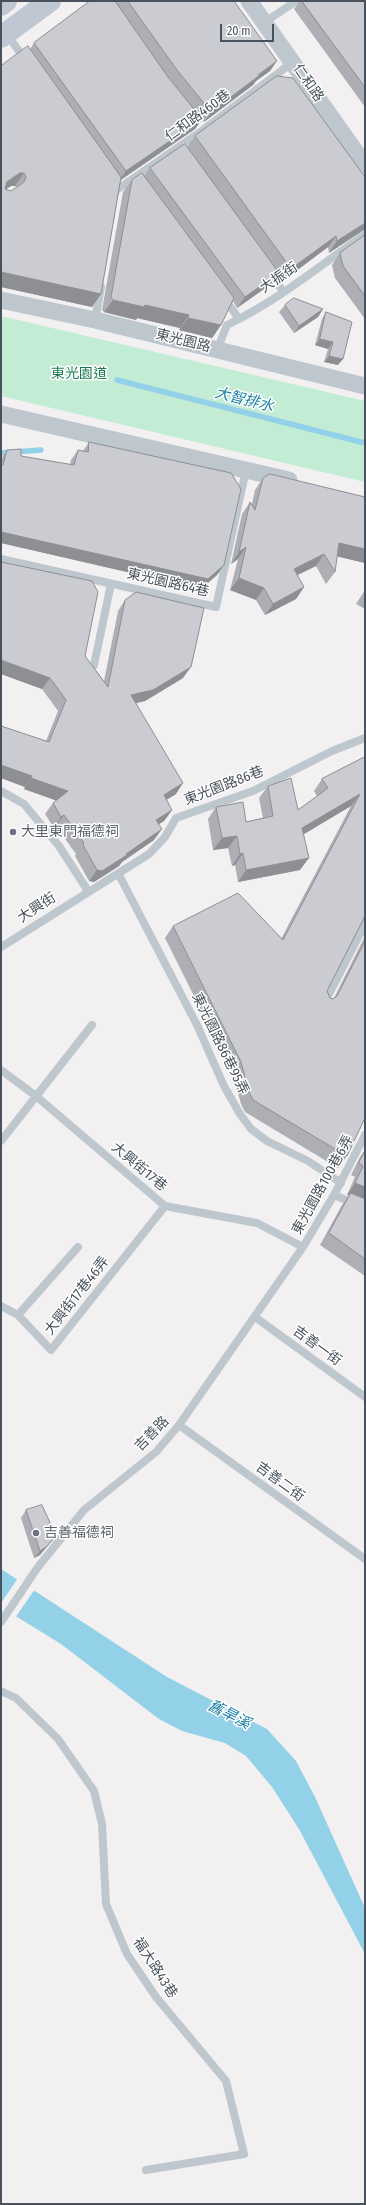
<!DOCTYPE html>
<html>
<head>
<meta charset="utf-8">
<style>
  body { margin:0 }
  #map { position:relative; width:366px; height:2205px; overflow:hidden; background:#f2f0f0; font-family:"Fira Sans Condensed",sans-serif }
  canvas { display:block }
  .frame { position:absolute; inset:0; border:2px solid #49525c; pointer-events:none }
  .scale { position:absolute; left:220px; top:24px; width:54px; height:18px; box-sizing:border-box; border:2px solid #49525c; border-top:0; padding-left:5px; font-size:12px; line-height:14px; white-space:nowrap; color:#49525c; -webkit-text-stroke:3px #fff; paint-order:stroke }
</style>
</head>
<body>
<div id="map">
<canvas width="366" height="2205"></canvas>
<div class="frame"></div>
<div class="scale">20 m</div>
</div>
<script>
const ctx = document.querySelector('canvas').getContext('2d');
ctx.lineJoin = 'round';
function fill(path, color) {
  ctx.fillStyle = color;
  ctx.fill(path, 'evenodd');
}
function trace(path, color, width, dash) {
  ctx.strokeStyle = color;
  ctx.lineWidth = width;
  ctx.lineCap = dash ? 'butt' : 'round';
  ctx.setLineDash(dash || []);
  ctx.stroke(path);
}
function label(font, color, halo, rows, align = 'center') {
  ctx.font = font + ' "Fira Sans Condensed","Noto Sans TC",sans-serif';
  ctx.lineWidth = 3;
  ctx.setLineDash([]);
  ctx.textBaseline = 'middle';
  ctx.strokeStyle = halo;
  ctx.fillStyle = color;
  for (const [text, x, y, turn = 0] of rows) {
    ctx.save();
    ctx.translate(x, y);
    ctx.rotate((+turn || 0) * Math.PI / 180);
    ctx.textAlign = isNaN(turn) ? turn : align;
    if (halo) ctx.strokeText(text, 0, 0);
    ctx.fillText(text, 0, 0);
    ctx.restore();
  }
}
fill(new Path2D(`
  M1,316L365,401V482L1,396Z`), '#c2edd4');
fill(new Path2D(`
  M1,1569L167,1677L267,1729L296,1761L315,1797L365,1908V1954L299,1829L272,1787L246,1756L225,1743L182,1731L159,1719L61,1644L1,1607Z`), '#92d1e7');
fill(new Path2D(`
  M18,1578L35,1589L15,1618L1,1610V1603Z`), '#f2f0f0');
trace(new Path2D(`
  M117,380L365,443
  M1,453L41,450`), '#92d1e7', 5.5);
trace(new Path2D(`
  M265,22L296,1
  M7,34L25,60
  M118,189L203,130L293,62
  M268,271L283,291
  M225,299L239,319
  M95,320L101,287
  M217,350L227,325C276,302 321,265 365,234
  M1,559L216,607L246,470
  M94,665L111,584
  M1,791L24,804L59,846L88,891
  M119,875L197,1025L224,1086L240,1114L251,1129L267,1141L308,1161L341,1183
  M1,947L149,854L165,837L176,818L253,791L332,751L365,738
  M324,1004L365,924
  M1,1070L36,1096L165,1206L257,1223L303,1247
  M1,1141L92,1025
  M334,1195L365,1208
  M1,1306L18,1315L51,1350L165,1206
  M18,1315L78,1247
  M255,1317L365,1397
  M179,1425L365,1559
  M1,1622L38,1567L84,1510L156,1452L179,1425L303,1247L334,1195L365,1135
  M1,1691L16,1698L58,1739L94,1791L102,1824L106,1904L127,1954L156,1997L226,2081L244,2154L146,2170`), '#bfc7ce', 8);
trace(new Path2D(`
  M249,1L365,165
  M1,300L95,320L365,386
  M1,414L289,480`), '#bfc7ce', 17);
trace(new Path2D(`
  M1,5L6,1
  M1,37L50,1`), '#bfc7d2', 22);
fill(new Path2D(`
  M90,1H234L270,71L256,81L253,85L204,122L202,120L195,129L121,180L101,294L92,307L1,287V66L30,49L34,43ZM11,186H15L16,188L11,191L6,189Z
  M300,1H365V107L294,9Z
  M195,136L365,229L329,253L328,247L284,280L282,277L280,278L278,275L271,284L237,308L233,301L221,325L212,338L179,330L180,328L137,318L136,320L104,312L102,310L123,192L132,180L144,176L150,168L187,147Z
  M365,235V319L335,278L332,265L340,253Z
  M285,305L323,309L318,317L294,333L279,312Z
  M326,312L338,365L324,362L328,349L315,345L322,319Z
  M89,442L224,565L217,575L201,589L1,543V459L7,450L21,456L70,465L71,460L78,450L83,451Z
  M263,478L365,497V563L337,556L335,572L326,584L316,566L297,575L304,587L296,599L265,615L256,600L230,590L238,559L231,564L242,514L250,502L252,504L255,490Z
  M365,590V609L356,604Z
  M125,600L183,678L145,701L136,703L176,794L166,800L172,810L164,821L159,824L154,840L122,862L119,866L94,882L89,881L75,856L76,854L56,826L54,828L45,814L53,803L57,801L24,789L25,787L1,778V726L46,741L58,711L42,689L1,674L85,656L104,681L118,611Z
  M365,757L364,919L327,991L330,998H334L365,936V1118L347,1156L338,1168L245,1112L241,1104L233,1074L165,938L173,926L281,939L351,806L304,834L300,870L238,882L235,865L232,866L228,848L213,850L208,819L216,807L246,822L263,818L259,798L268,786L298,810L317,796L314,791L322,779Z
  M365,1150V1276L320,1245L342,1205L349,1195H347L355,1177L351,1175L360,1157Z
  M26,1510L56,1536L40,1555L34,1558L21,1518Z`), '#aeafb5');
fill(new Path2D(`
  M277,61L270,71L256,81L253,85L204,122L211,112L258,75Z
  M202,119L195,129L119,181L126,171Z
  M20,173H24L15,186H11L1,192L7,182Z
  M365,223V229L329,253L337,241Z
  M336,236L328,247L284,280L292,268Z
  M290,265L282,277L280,278L289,266Z
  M1,272L101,294L92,307L1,287Z
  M279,273L271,284L237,308L245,297Z
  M113,300L145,305L189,315L180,328L137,318L136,320L104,312Z
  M323,309L318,317L294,333L299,326Z
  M188,318L221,325L212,338L179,330Z
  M320,339L333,342L328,349L315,345Z
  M329,356L343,359L338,365L324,362Z
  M1,532L224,565L217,575L201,589L1,543Z
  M339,543L365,549V563L331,555Z
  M246,547L238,559L231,564L239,552Z
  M324,554L316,566L285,581L294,569Z
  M239,578L264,588L256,600L230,590Z
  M304,587L296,599L265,615L273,604Z
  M1,660L50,678L42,689L1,674Z
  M191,667L183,678L145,701L123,706L131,695Z
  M1,765L32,776L25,787L1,778Z
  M31,778L68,791L61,802L24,789Z
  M183,783L176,794L156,806L164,795Z
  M360,794L351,806L294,840L302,828Z
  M172,810L164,821L148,831L156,820Z
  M64,815L56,826L54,828L61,817Z
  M162,829L154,840L122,862L119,866L94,882L89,881L97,870L126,854Z
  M237,836L228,848L213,850L222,838Z
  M243,853L235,865L232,866L240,854Z
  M309,858L300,870L238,882L246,870Z
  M355,1183L365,1187V1202L351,1193L349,1195H347Z
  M56,1536L40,1555L34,1558L40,1551Z`), '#8d8f93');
const building = new Path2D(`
  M90,1H115L168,77L202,119L126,171L34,43Z
  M128,1H234L277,61L258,75H260L211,112L177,70Z
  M302,1H365V87Z
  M28,46L121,177L101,294L1,272V66ZM20,173H24L26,177L24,182L11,191L5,189L7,182Z
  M277,76L293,78L365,177V223L337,241L336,236L292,268L290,265L289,266L195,136Z
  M185,144L279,273L245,297L150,168Z
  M142,173L234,298L221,325L188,318L189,315L145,305L144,307L113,300L111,297L132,180Z
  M365,235V296L343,266L340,253Z
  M294,298L323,309L299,326L285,305Z
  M326,312L352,322L343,359L329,356L333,342L320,339Z
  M89,442L231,473L241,489L224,565L208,579L1,532V465H3L7,450L21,449V456L74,465L78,450L88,452Z
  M270,474L365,497V549L339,543L335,572L324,554L294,569L304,587L273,604L264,588L239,578L246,547L239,552L250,502L255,510L263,478Z
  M1,562L92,581L98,592L85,656L108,687L125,600L136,592L204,608L191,667L153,690L131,695L183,783L164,795L172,810L156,820L162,829L126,854L127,855L102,871L97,870L83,845L84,843L64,815L61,817L53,803L68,791L31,778L32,776L1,765V763L2,761H1V726L49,742L66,700L50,678L1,660Z
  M365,757V916L327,991L330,998L333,999L337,996L365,941V1118L347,1156L253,1100L249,1092L241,1062L173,926L238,893L283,940L360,794L302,828L309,858L246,870L243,853L240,854L237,836L222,838L216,807L243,802L246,822L273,816L268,786L291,778L298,810L328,788L322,779Z
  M365,1151V1187L355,1183L363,1166L359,1163Z
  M351,1193L365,1199V1259L329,1233Z
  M42,1505L56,1536L46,1547L40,1551L26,1510Z`);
fill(building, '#caccd2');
trace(building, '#8d8f93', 1);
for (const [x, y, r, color] of [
  [13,832,4,"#6b7280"],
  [36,1533,4,"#6b7280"]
]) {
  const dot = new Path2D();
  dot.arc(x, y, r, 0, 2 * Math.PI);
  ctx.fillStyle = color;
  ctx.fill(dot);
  trace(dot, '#fff', 1.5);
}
label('14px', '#49525c', '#fff', [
  ["仁和路",308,83,55],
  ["仁和路460巷",198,116,-36],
  ["大振街",279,278,-34],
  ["東光園路",183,341,14],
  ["東光園路64巷",168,583,13],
  ["東光園路86巷",224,786,-21],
  ["大興街",37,908,-33],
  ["東光園路86巷95弄",220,1044,64],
  ["大興街17巷",139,1167,40],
  ["東光園路100巷6弄",323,1185,-61],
  ["大興街17巷46弄",77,1296,-52],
  ["吉善一街",317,1346,36],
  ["吉善路",152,1434,-46],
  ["吉善二街",280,1482,36],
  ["福大路43巷",155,1968,57]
]);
label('14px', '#1d7a50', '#fff', [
  ["東光園道",79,374]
]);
label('14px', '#5b616d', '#fff', [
  ["大里東門福德祠",21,832],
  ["吉善福德祠",44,1533]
], 'left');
label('italic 15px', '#167fa3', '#fff', [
  ["大智排水",244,400,14],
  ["舊旱溪",229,1715,27]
]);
</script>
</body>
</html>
